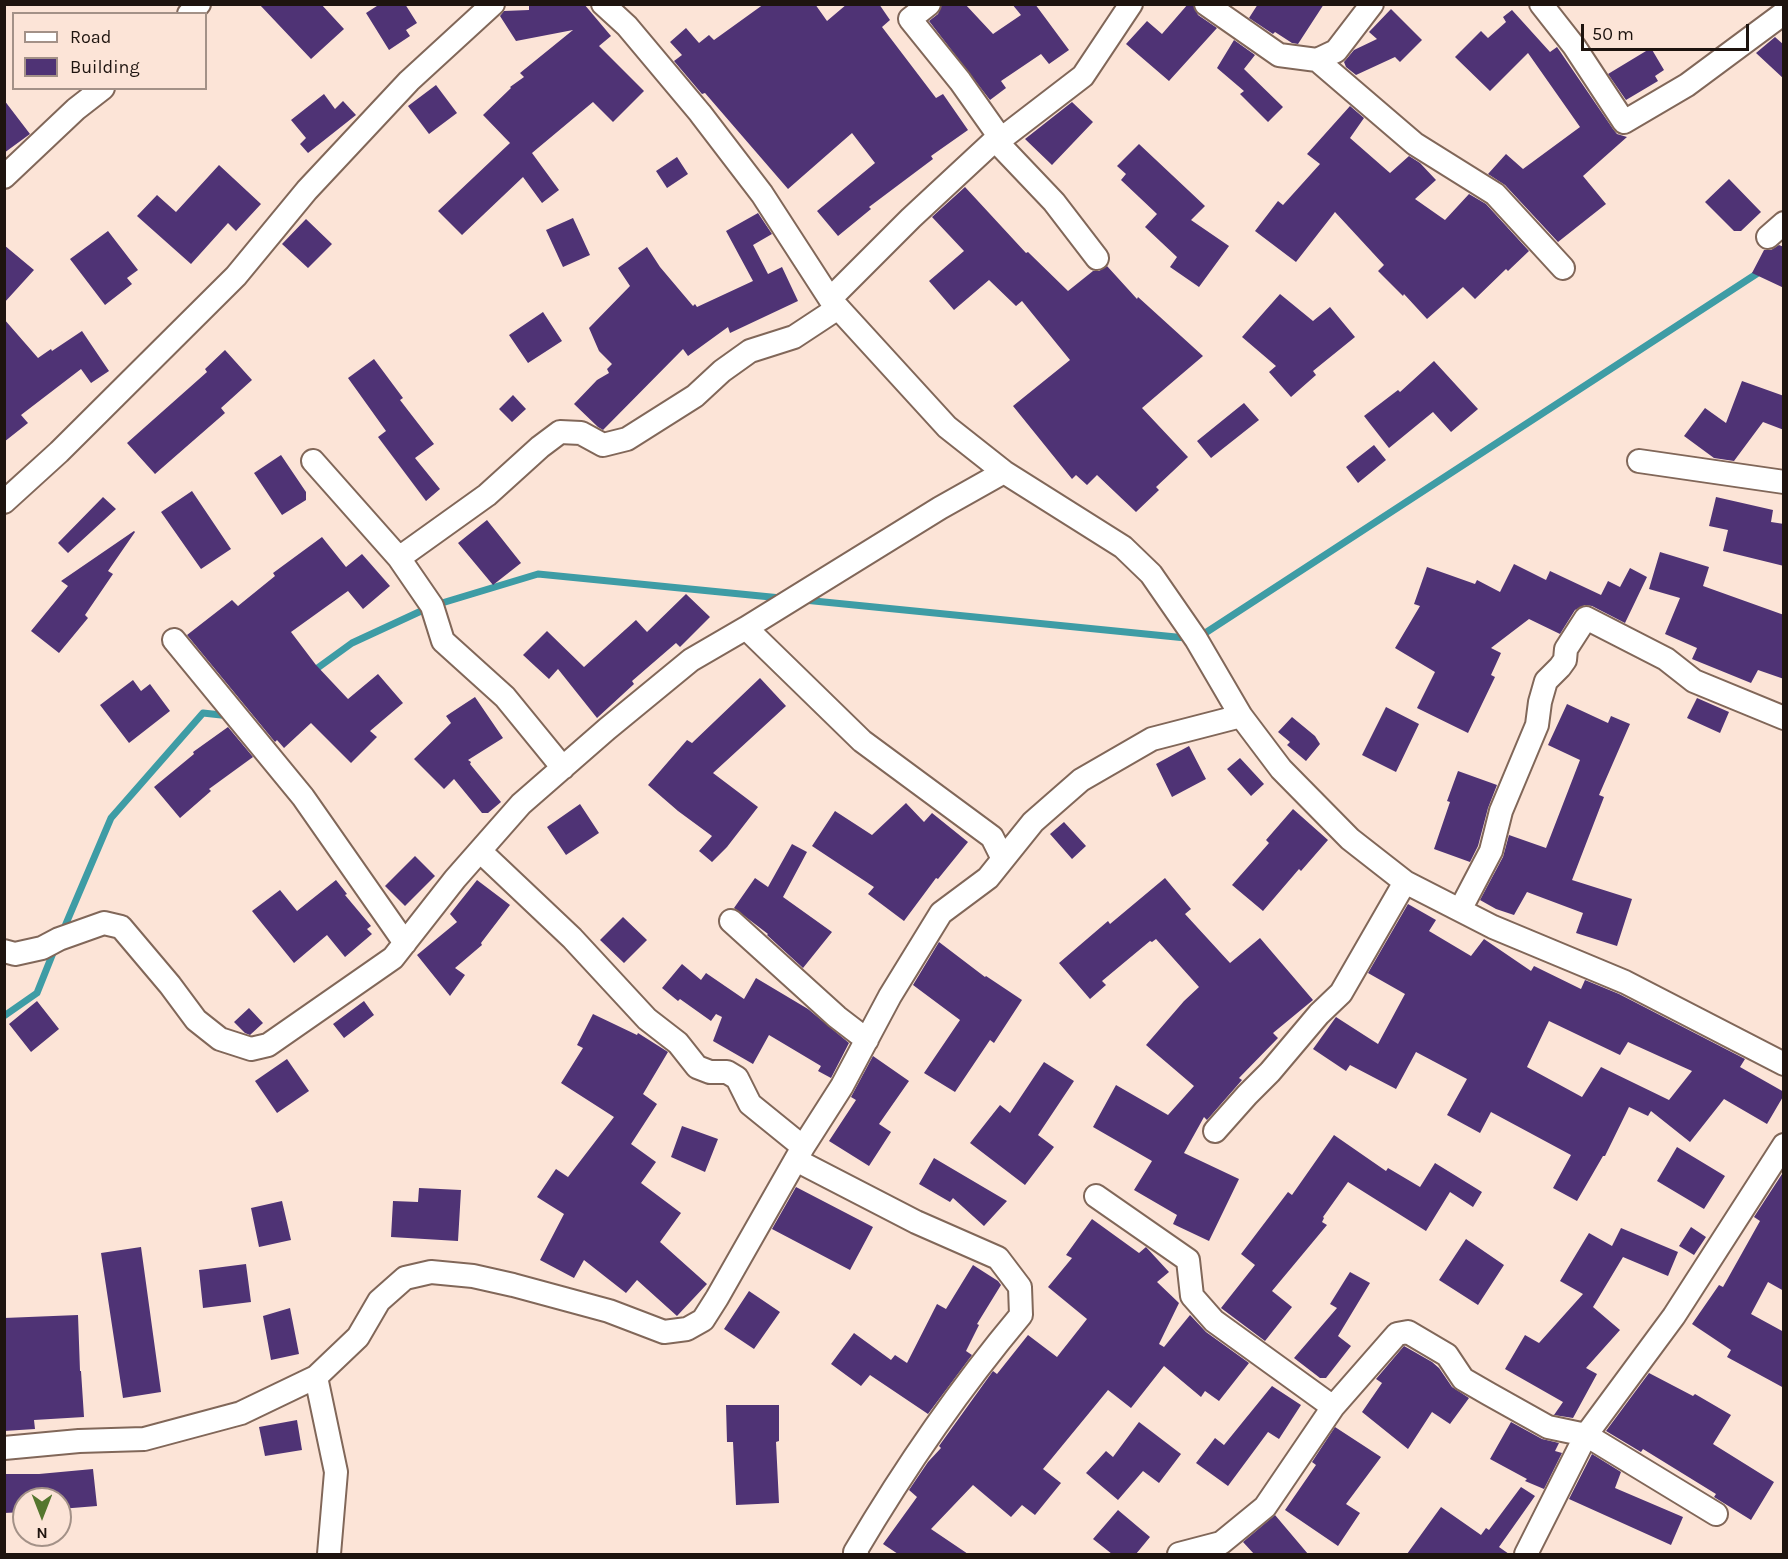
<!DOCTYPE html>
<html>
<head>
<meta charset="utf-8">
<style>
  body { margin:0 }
  #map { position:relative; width:1788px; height:1559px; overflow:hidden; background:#fce4d7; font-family:Karla,sans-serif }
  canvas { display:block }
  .frame { position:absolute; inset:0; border:6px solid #1e140f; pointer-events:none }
  .legend { position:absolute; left:12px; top:12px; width:195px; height:78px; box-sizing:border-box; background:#fce4d7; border:2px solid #a39187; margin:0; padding:8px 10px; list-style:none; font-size:18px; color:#1e140f }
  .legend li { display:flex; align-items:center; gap:12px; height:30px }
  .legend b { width:30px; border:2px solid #a39187 }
  .north { position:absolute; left:12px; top:1487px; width:60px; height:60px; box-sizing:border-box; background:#fce4d7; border:2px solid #a39187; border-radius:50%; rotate:180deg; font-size:16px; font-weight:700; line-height:24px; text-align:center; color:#1e140f }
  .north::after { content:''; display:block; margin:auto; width:21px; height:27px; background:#54762e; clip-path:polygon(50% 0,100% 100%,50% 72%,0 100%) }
  .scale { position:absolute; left:1581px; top:24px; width:168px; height:27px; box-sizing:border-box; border:3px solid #1e140f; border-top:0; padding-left:8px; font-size:18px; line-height:21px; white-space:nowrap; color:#1e140f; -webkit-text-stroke:4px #fce4d7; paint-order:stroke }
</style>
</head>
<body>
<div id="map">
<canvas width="1788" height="1559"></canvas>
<div class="frame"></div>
<ul class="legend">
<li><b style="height:8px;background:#fff"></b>Road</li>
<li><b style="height:16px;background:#4f3375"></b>Building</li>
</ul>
<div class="north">N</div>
<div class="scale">50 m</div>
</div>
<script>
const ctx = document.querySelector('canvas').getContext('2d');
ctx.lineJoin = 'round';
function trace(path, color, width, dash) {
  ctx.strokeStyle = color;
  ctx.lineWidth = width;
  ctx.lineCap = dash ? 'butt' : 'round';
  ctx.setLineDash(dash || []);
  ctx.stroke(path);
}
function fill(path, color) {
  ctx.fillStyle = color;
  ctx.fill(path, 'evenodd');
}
trace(new Path2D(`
  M804,600L1196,639L1761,271
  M312,672L352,643L432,606L538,574L781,598
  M62,933L111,818L203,713L230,716
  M4,1016L37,993L55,948`), '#3e9ca5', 7);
fill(new Path2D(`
  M259,4H321L344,29L311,59Z
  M380,4H405L417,23L406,30L410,36L389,50L366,13Z
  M529,4H584L611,36L599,46L644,91L613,122L593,102L532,153L559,190L542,203L523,177L462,235L438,211L510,143L483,115L511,88L510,87L524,77L520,73L573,30L516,41L500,16L504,11L529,10Z
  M764,4H815L827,21L847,4H879L890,20L882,27L936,98L943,94L968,130L931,156L933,159L869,207L871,209L838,236L817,211L875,163L852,133L788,189L705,93L702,94L674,61L682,55L670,42L686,28L699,43L709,35L714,40Z
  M942,4H965L993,34L1021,15L1012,4H1035L1069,50L1049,64L1041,54L1001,81L1006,88L990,100L929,21L938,14Z
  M1188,4H1193L1198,15L1217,28L1169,81L1126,44L1147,21L1162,34Z
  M1258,4H1324L1298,44L1292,43L1275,32L1273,34L1249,18Z
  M1391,9L1422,40L1400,62L1395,57L1356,75L1346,67L1344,62L1354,50L1377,39L1369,32Z
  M1512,10L1550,52L1557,47L1613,129L1617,134L1627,137L1583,176L1606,204L1558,242L1505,185L1488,174L1506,154L1523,169L1580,127L1528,53L1490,91L1455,57L1481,31L1488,38L1506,22L1503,17Z
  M1775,37L1784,45V79L1756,53Z
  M1234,40L1255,55L1244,69L1283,107L1268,122L1240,94L1244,91L1217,68Z
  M1651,48L1664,70L1655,76L1658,81L1626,100L1608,74Z
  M436,85L457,113L429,134L408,106Z
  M324,94L335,109L343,101L356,115L308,153L300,144L306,138L291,120Z
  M4,100L30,134L4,153Z
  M1072,102L1093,122L1052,165L1025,139Z
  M1350,106L1364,118L1350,138L1390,173L1409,156L1420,163L1436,180L1415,199L1445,220L1469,194L1486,204L1529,251L1508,271L1506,269L1475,299L1463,287L1427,319L1404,294L1403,296L1378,271L1384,265L1335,212L1296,262L1255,231L1278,201L1283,205L1320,164L1307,154Z
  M1139,144L1205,206L1191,220L1229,246L1199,287L1170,267L1177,257L1145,227L1157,214L1121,180L1126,174L1117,166Z
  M677,157L688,174L667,188L656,171Z
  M219,165L261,204L236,231L228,223L191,264L137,216L157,195L176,212Z
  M1729,179L1761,212L1741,231H1734L1705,202Z
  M965,187L1026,253L1028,252L1068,291L1093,271H1099L1107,266L1137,299L1138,297L1203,356L1142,408L1188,457L1156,487L1159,490L1136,512L1097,475L1087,485L1076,475L1072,479L1013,406L1070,360L1022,301L1016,306L989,280L954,310L929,281L964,251L932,217Z
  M758,213L772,234L753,245L768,274L782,267L798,301L730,333L728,327L688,356L683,349L603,430L598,427L574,404L597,380L609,373L607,369L612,364L599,351L589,328L630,286L618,268L647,247L660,267L693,306L695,304L697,307L753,281L726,231Z
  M573,218L590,255L563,267L546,230Z
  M306,219L332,244L308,268L282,244Z
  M108,231L138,270L127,278L132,284L105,305L70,259Z
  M4,245L34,270L4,303Z
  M1779,245L1784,247V288L1752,273L1764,250H1771Z
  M1280,294L1313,321L1330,307L1355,337L1313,371L1316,375L1291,397L1269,372L1276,366L1242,337Z
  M543,312L562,341L528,363L509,335Z
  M4,319L38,358L51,349L52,351L82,331L109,371L91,383L81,369L21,415L28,423L4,442Z
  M225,350L252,380L221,408L225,413L155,474L127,443L207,372L205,369Z
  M374,359L403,398L400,400L434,444L415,458L440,489L426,501L378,437L386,431L348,378Z
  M1434,361L1478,409L1451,432L1433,412L1389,448L1364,416L1398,390L1400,392Z
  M1742,381L1784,396V430L1763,422L1734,461L1714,458L1684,436L1705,408L1726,423Z
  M513,395L526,409L512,422L499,409Z
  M1244,403L1259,420L1211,458L1197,441Z
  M1374,445L1386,460L1358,483L1346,467Z
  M281,455L306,492V500L282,515L254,473Z
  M192,491L231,549L201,569L161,512Z
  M103,497L116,509L68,553L58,543Z
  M1716,497L1773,510L1771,522L1784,524V566L1723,551L1728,530L1709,526Z
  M487,520L521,563L493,585L458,543Z
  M134,531L135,532L108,571L113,574L85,615L88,618L59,653L31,631L68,586L61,581Z
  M322,537L346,567L362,554L390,586L363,609L348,591L291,632L316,665L348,699L378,674L403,703L370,731L377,737L351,763L311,723L284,748L277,740L275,742L187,635L232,600L238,606L275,576L273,573Z
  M1660,552L1709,567L1703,586L1784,615V679L1758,670L1751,683L1692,659L1697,648L1665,634L1680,598L1649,589Z
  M1514,564L1546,580L1550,571L1601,595L1608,581L1620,587L1630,568L1647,577L1625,623L1592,606L1585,605L1575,610L1560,634L1529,619L1491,648L1501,653L1491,675L1495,677L1468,733L1417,708L1435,672L1395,648L1420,606L1414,604L1427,567L1475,584L1477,580L1500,592Z
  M686,594L710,617L680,647L676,643L632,681L634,684L597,718L558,669L549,679L523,655L547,631L584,667L636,620L647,632Z
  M760,678L786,706L713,773L758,807L727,847L712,862L699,851L712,836L678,811L648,785L687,740L692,743Z
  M133,680L141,691L150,684L170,711L129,743L100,705Z
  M475,697L503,738L468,760L471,762L470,764L501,802L488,813H482L454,779L444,789L414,759L451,723L446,716Z
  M1697,698L1729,712L1720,733L1687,718Z
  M1567,704L1608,723L1611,716L1630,724L1599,795L1604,797L1572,880L1632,899L1617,946L1576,933L1583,913L1527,892L1514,915L1496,909L1480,900L1503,857L1509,835L1546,848L1580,760L1548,745Z
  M1386,707L1419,724L1396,772L1362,755Z
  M1292,717L1315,736L1320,744L1306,761L1287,745L1290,742L1278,732Z
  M228,727L253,757L209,789L211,791L180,818L154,787L194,754L193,752Z
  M1189,746L1206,779L1172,797L1156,764Z
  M1240,758L1264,784L1251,796L1227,769Z
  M1458,771L1497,785L1488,808L1478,846L1470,862L1434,849L1450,802L1447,801Z
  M906,803L924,822L932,813L968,842L938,879L936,878L904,921L868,894L874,887L812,846L835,811L872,835Z
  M580,804L599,833L566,855L547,827Z
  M1293,809L1328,840L1301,871L1299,869L1263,911L1232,885L1269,843L1266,840Z
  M1064,822L1086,846L1072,859L1050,834Z
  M792,844L807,852L783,897L832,932L803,968L767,935L768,934L734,908L755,878L768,887Z
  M415,856L435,876L405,906L385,886Z
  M1165,878L1191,909L1185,914L1230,963L1260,938L1313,1000L1273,1033L1278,1038L1239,1078L1242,1080L1207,1120L1204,1117L1184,1153L1239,1179L1209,1241L1173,1224L1177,1215L1134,1190L1152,1161L1093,1127L1116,1085L1168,1115L1194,1086L1146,1045L1184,1001L1199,987L1156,939L1152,942L1150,941L1102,981L1106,985L1090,999L1059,963L1108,921L1110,924Z
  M336,880L347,894L345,895L371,926L367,929L372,934L345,957L327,935L294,963L252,911L280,890L297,911Z
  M477,880L510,905L481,943L482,945L455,968L465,975L450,996L417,955L457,922L450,914Z
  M1408,904L1436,920L1429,931L1471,956L1484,939L1531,971L1534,966L1581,989L1585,980L1619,994L1745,1059L1740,1067L1784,1092V1095L1767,1124L1724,1099L1690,1142L1651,1111L1648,1116L1629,1107L1605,1156H1603L1577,1201L1553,1188L1571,1155L1491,1112L1480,1133L1447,1115L1467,1079L1416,1052L1396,1089L1350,1065L1346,1071L1313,1049L1336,1017L1378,1044L1405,994L1368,973ZM1549,1021L1620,1055L1628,1042L1692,1071L1669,1100L1601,1067L1582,1097L1527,1067Z
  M623,917L647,940L624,963L600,940Z
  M939,942L985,977L986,976L1022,1000L994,1043L990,1040L955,1092L924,1073L960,1020L913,985Z
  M682,964L701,980L706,973L744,999L756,978L808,1009L849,1043L831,1078L818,1071L821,1066L769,1035L753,1064L713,1041L722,1017L716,1014L711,1021L680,999L678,1001L662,988Z
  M37,1001L59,1029L31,1052L9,1024Z
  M364,1001L374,1015L344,1038L333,1024Z
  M249,1008L263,1023L250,1035L245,1033L234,1022Z
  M593,1014L637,1035L638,1033L668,1052L643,1094L657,1104L631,1144L656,1162L641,1183L681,1213L660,1242L707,1284L677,1316L637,1280L626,1293L584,1260L574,1278L540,1260L564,1214L537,1197L556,1169L568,1177L614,1117L561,1083L583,1048L577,1045Z
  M873,1056L909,1081L879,1124L891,1132L869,1166L829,1141L856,1100L851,1097Z
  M287,1059L309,1091L277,1113L255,1081Z
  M1044,1062L1074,1081L1038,1135L1054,1147L1025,1185L970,1143L1000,1105L1010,1113Z
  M682,1126L718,1139L705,1172L671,1157Z
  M1334,1135L1386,1171L1388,1168L1420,1187L1435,1163L1482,1192L1473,1207L1450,1192L1426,1231L1348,1182L1323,1217L1324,1218L1322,1222L1327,1225L1272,1291L1292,1307L1265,1341L1221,1308L1255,1265L1241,1254L1288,1192L1292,1195Z
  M1677,1147L1725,1176L1704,1209L1657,1181Z
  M934,1158L1007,1201L984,1226L953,1198L950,1202L919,1184Z
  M1784,1171V1291L1768,1282L1751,1314L1784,1332V1388L1727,1357L1731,1350L1692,1324L1719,1285L1723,1287L1760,1221L1754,1217Z
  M796,1187L873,1227L850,1270L772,1229Z
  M419,1188L461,1190L458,1241L391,1237L393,1201L418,1202Z
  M282,1201L291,1240L259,1247L251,1208Z
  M1092,1219L1139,1253L1146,1247L1169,1272L1157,1282L1179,1303L1159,1344L1164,1347L1190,1315L1206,1332L1249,1363L1219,1401L1205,1391L1201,1397L1164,1366L1131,1408L1108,1390L1043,1469L1061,1483L1035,1515L1022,1505L1011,1517L973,1485L931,1529L968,1554H898L883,1544L917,1497L909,1490L928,1462L941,1448L939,1446L993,1371L997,1374L1028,1335L1057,1357L1087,1319L1048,1287L1072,1258L1066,1255Z
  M1691,1227L1706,1237L1694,1255L1679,1246Z
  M1621,1228L1678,1252L1668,1276L1623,1257L1593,1307L1620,1330L1586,1368L1597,1374L1573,1418L1554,1415L1563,1402L1505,1369L1525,1335L1539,1343L1583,1294L1560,1281L1589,1233L1612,1246Z
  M1466,1239L1504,1265L1478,1305L1439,1280Z
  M141,1247L161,1392L123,1398L101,1253Z
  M246,1264L251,1302L203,1308L199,1270Z
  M973,1265L998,1281L1001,1285L977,1324L979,1325L966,1351L972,1355L928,1414L870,1375L861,1386L831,1364L854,1333L891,1360L895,1355L907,1363L937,1304L946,1309Z
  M1350,1272L1370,1283L1338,1336L1351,1346L1326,1378H1320L1294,1358L1337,1308L1330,1304Z
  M749,1291L780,1312L754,1349L724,1329Z
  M290,1308L299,1354L271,1360L263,1316Z
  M78,1315L80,1371H81L84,1417L34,1420L35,1429L4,1431V1318Z
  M1404,1346L1432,1362L1439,1368L1452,1387L1469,1398L1450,1424L1432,1412L1408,1449L1362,1412L1382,1383L1376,1379Z
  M1649,1373L1693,1396L1695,1394L1731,1415L1713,1444L1774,1482L1751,1520L1714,1497L1716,1494L1643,1449L1641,1452L1606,1431Z
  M1272,1386L1301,1405L1279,1439L1268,1432L1228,1486L1196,1463L1215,1438L1224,1445Z
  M726,1405H779V1441L776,1442L779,1503L736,1505L733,1442H727Z
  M297,1420L302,1450L265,1456L259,1427Z
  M1139,1422L1181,1454L1159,1483L1143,1471L1118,1500L1086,1473L1106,1451L1113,1457Z
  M1511,1422L1542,1439L1559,1443L1555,1451L1562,1453L1544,1489L1525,1481L1527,1479L1490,1459Z
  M1335,1427L1381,1457L1346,1504L1360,1513L1338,1546L1285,1510L1316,1465L1312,1462Z
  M1592,1454L1621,1472L1615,1488L1683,1517L1671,1545L1569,1499Z
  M93,1469L97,1506L60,1509V1499H24V1512L4,1513V1474H39Z
  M1521,1487L1535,1496L1499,1547L1509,1554H1407L1441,1507L1481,1535L1486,1528L1489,1530Z
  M1118,1510L1150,1537L1136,1554H1112L1093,1539Z
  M1275,1515L1308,1554H1254L1243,1542Z`), '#4f3375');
const street = new Path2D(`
  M603,4L627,26L700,113L762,194L830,299
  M929,4L910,19L960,81L1001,139
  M1131,4L1083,76L1001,139L995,140L911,218L830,299L947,427L1004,472L1123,547L1151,574L1196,639L1241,716L1281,769L1350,839L1405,882L1493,927L1625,982L1784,1064
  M1206,4L1279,55L1317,60L1336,51L1372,4
  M1541,4L1574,46L1624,122L1687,85L1784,13
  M189,14L199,4
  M1317,60L1415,144L1495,194L1563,268
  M995,140L1054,202L1097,258
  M4,177L76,109L103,88
  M1768,237L1784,223
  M313,461L399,558L432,606L443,641L505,697L563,768
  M1639,461L1784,482
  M4,502L59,452L236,276L307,190L409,81L493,4
  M399,558L487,495L540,447L560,432L581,433L603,445L627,439L695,396L722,371L750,351L794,337L838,308
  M746,628L940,508L1004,472
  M174,640L303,797L405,943
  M480,851L572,938L647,1019L678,1043L697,1067L710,1072H727L737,1078L750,1104L803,1147
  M1460,910L1491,851L1501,811L1537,725L1540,702L1546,681L1560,667L1565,660L1566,649L1586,618L1666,659L1694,681L1784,718
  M731,921L837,1017L867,1040
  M4,951L15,954L42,948L59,939L104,923L121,927L170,985L196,1020L220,1039L251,1049L268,1045L393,958L455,879L521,804L607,729L691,660L746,628L862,741L992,837L1003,859
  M1215,1131L1247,1095L1270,1072L1319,1014L1341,993L1405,882
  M796,1160L916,1222L998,1258L1020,1287L1021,1315C959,1389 904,1469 855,1552L857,1554
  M1096,1196L1188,1260L1192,1296L1214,1321L1333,1407
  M316,1377L336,1472L329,1554
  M4,1448L79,1441L144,1439L241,1413L316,1377L358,1337L379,1301L405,1278L431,1272L473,1276L513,1285L609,1311L664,1332L687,1329L703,1320L717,1298L803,1147L842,1086L890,996L941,913L988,878L1033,822L1081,780L1152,739L1241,716
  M1179,1554L1221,1543L1265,1507L1333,1407L1397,1334L1408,1332L1447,1355L1463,1379L1489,1394L1548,1427L1586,1435L1716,1514
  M1526,1554L1586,1435L1674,1316L1784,1145`);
trace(street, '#816759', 26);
trace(street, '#fff', 22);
</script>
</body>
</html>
